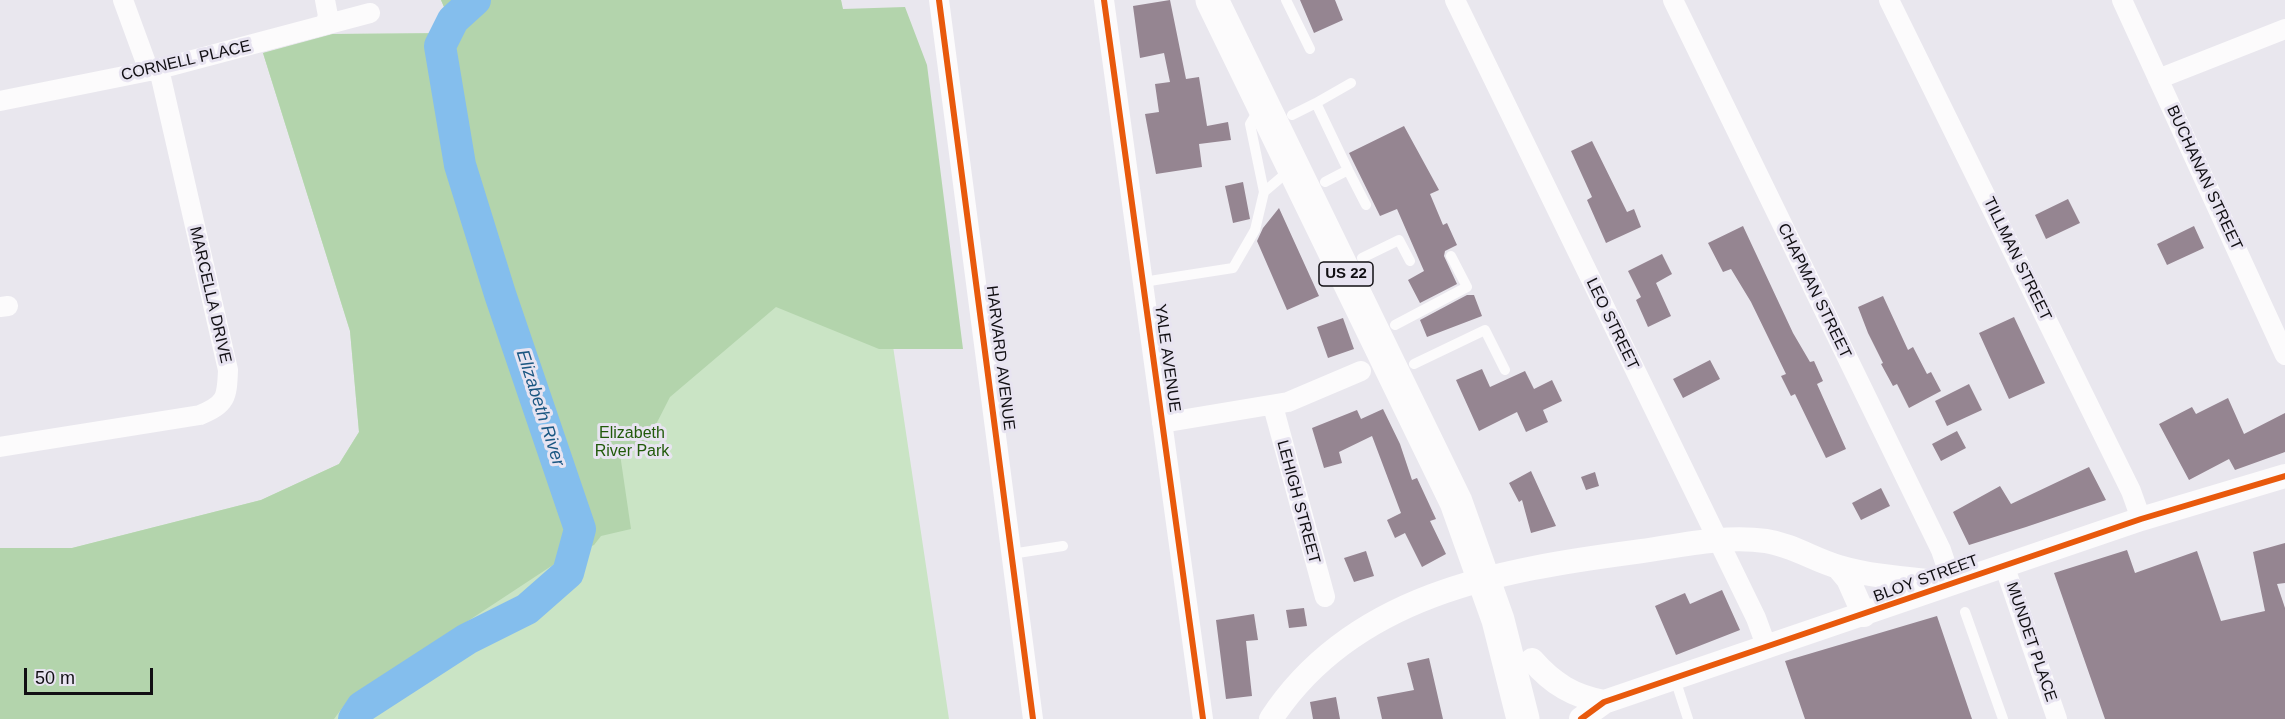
<!DOCTYPE html>
<html>
<head>
<meta charset="utf-8">
<style>
  body { margin:0 }
  #map { position:relative; width:2285px; height:719px; overflow:hidden; background:#e9e7ee; font-family:Helvetica,sans-serif }
  canvas { display:block }
  .scale { position:absolute; left:24px; top:668px; width:129px; height:27px; box-sizing:border-box; border:3px solid #110f13; border-top:0; padding-left:8px; font-size:18px; line-height:21px; white-space:nowrap; color:#110f13; -webkit-text-stroke:4px #e8e4f1; paint-order:stroke }
</style>
</head>
<body>
<div id="map">
<canvas width="2285" height="719"></canvas>
<div class="scale">50 m</div>
</div>
<script>
const ctx = document.querySelector('canvas').getContext('2d');
ctx.lineJoin = 'round';
function fill(path, color) {
  ctx.fillStyle = color;
  ctx.fill(path, 'evenodd');
}
function trace(path, color, width, dash) {
  ctx.strokeStyle = color;
  ctx.lineWidth = width;
  ctx.lineCap = dash ? 'butt' : 'round';
  ctx.setLineDash(dash || []);
  ctx.stroke(path);
}
function label(font, color, halo, rows, align = 'center') {
  ctx.font = font + ' Helvetica,sans-serif';
  ctx.lineWidth = 6;
  ctx.setLineDash([]);
  ctx.textBaseline = 'middle';
  ctx.strokeStyle = halo;
  ctx.fillStyle = color;
  for (const [text, x, y, turn = 0] of rows) {
    ctx.save();
    ctx.translate(x, y);
    ctx.rotate((+turn || 0) * Math.PI / 180);
    ctx.textAlign = isNaN(turn) ? turn : align;
    if (halo) ctx.strokeText(text, 0, 0);
    ctx.fillText(text, 0, 0);
    ctx.restore();
  }
}
fill(new Path2D(`
  M441,0H841L949,719H0V548H72L261,500L339,464L359,432L350,331L263,53L333,34L455,33Z`), '#cae4c5');
fill(new Path2D(`
  M441,0H841L843,9L905,7L927,65L963,349H879L776,307L670,397L647,442L620,454L631,529L601,536L594,545L559,561L348,700L334,719H0V548H72L261,500L339,464L359,432L350,331L263,53L333,34L455,33Z`), '#b3d4ac');
trace(new Path2D(`
  M354,719L362,707L467,639L527,609L568,573L580,529L500,294L460,165L440,46L453,20L475,0`), '#84beed', 32);
fill(new Path2D(`
  M1170,0L1186,79L1199,77L1207,126L1228,122L1231,140L1199,144L1202,167L1156,174L1145,114L1159,112L1155,84L1170,82L1164,53L1140,58L1133,6Z
  M1300,0H1335L1343,20L1314,33Z
  M1404,126L1439,190L1430,194L1443,225L1447,223L1457,245L1445,251L1444,256L1457,284L1420,303L1408,280L1424,271L1397,209L1380,216L1349,153Z
  M1592,141L1627,212L1634,209L1641,227L1606,243L1587,200L1592,197L1571,151Z
  M1243,182L1250,219L1233,223L1225,186Z
  M2068,199L2080,223L2046,239L2035,215Z
  M1279,208L1319,296L1287,310L1257,241L1263,228Z
  M1743,226L1793,333L1810,362L1814,361L1823,381L1817,384L1846,449L1826,458L1795,394L1791,396L1781,376L1786,374L1751,302L1731,269L1723,272L1708,243Z
  M2194,226L2204,248L2167,265L2157,244Z
  M1662,254L1672,274L1656,283L1671,316L1648,327L1636,300L1641,297L1628,271Z
  M1467,295H1474L1482,316L1427,337L1420,320Z
  M1883,296L1908,350L1913,347L1927,374L1931,372L1941,391L1909,408L1897,384L1893,386L1881,364L1883,363L1868,333L1858,307Z
  M2014,317L2045,383L2009,399L1979,333Z
  M1343,318L1354,349L1328,358L1317,327Z
  M1710,360L1720,379L1683,398L1673,379Z
  M1482,369L1490,387L1525,371L1534,389L1552,380L1562,401L1543,410L1548,422L1526,432L1517,412L1479,431L1456,380Z
  M1969,384L1982,410L1947,426L1935,401Z
  M2228,398L2244,434L2285,413V452L2235,470L2229,459L2189,480L2159,424L2192,407L2196,414Z
  M1383,409L1400,444L1412,480L1417,478L1436,519L1430,521L1446,554L1422,567L1405,533L1395,538L1387,520L1401,513L1372,436L1339,452L1342,463L1324,468L1312,428L1357,410L1361,419Z
  M1957,431L1966,448L1941,461L1932,444Z
  M2089,467L2106,500L2026,527L1969,545L1953,512L2000,486L2011,504Z
  M1531,471L1556,526L1531,533L1522,500L1519,502L1509,483Z
  M1595,472L1599,486L1586,490L1581,477Z
  M1881,488L1890,506L1861,520L1852,503Z
  M2285,543V583L2277,584L2285,608V719H2105L2054,573L2127,550L2135,573L2197,551L2221,621L2265,611L2253,552Z
  M1366,551L1374,576L1354,582L1344,558Z
  M1722,590L1740,630L1676,655L1655,606L1685,593L1690,604Z
  M1304,608L1307,626L1289,628L1286,610Z
  M1254,614L1258,640L1246,641L1252,696L1226,699L1216,620Z
  M1937,616L1972,719H1805L1785,661Z
  M1429,658L1443,719H1382L1377,697L1414,690L1407,663Z
  M1336,697L1340,719H1313L1310,702Z`), '#958591');
trace(new Path2D(`
  M1286,0L1310,49
  M1292,115L1316,103
  M1348,170L1366,205
  M1325,182L1348,170L1316,103L1351,83
  M1264,192L1291,169
  M1362,258L1399,240L1410,261
  M1143,282L1233,268L1255,230L1264,192L1250,124L1259,109
  M1395,325L1467,287L1451,256
  M1414,364L1485,330L1505,370
  M1011,554L1063,546
  M1965,612L2003,719
  M1675,679L1688,719`), '#fcfbfc', 10);
trace(new Path2D(`
  M123,0L149,71
  M325,0L328,16L325,24
  M939,0L1033,719
  M1104,0L1203,719
  M1455,0L1756,618L1767,648
  M1673,0L1941,550L1952,583
  M1889,0L2131,491L2141,519
  M2122,0L2285,355
  M2158,79L2285,29
  M0,101L159,69L370,13
  M0,307L8,306
  M1273,406L1325,597
  M1162,423L1288,402L1361,371
  M0,447L200,415C226,404 227,398 228,370L159,69
  M2004,565L2057,719`), '#fcfbfc', 20);
trace(new Path2D(`
  M1838,567L1848,579L1864,615
  M1532,660C1553,684 1573,696 1604,702
  M1271,719C1352,595 1499,570 1635,552C1678,546 1723,535 1766,541C1793,545 1814,560 1839,567C1873,577 1911,579 1947,583
  M1581,719L1604,702L2141,519L2285,476`), '#fcfbfc', 24);
trace(new Path2D(`
  M1212,0L1456,502L1498,620L1523,719`), '#fcfbfc', 33);
trace(new Path2D(`
  M939,0L1033,719
  M1104,0L1203,719
  M1581,719L1604,702L2141,519L2285,476`), '#e8590c', 6);
for (const [x, y, w] of [
  [1346,274,54]
]) {
  const box = new Path2D();
  box.roundRect(x - w / 2, y - 12, w, 24, 4.5);
  ctx.fillStyle = '#e8e4f1';
  ctx.fill(box);
  trace(box, '#110f13', 1.5);
}
label('bold 15px', '#110f13', null, [
  ["US 22",1346,274]
]);
label('16px', '#110f13', '#e8e4f1', [
  ["CORNELL PLACE",186,61,-13],
  ["BUCHANAN STREET",2204,178,65],
  ["TILLMAN STREET",2017,259,64],
  ["CHAPMAN STREET",1814,291,64],
  ["MARCELLA DRIVE",210,295,77],
  ["LEO STREET",1612,324,64],
  ["HARVARD AVENUE",1000,358,83],
  ["YALE AVENUE",1167,358,82],
  ["LEHIGH STREET",1298,502,75],
  ["BLOY STREET",1926,579,-20],
  ["MUNDET PLACE",2031,642,71]
]);
label('16px', '#215a0a', '#e8e4f1', [
  ["Elizabeth",632,434],
  ["River Park",632,452]
]);
label('italic 18px', '#1b5782', '#e8e4f1', [
  ["Elizabeth River",540,408,72]
]);
</script>
</body>
</html>
